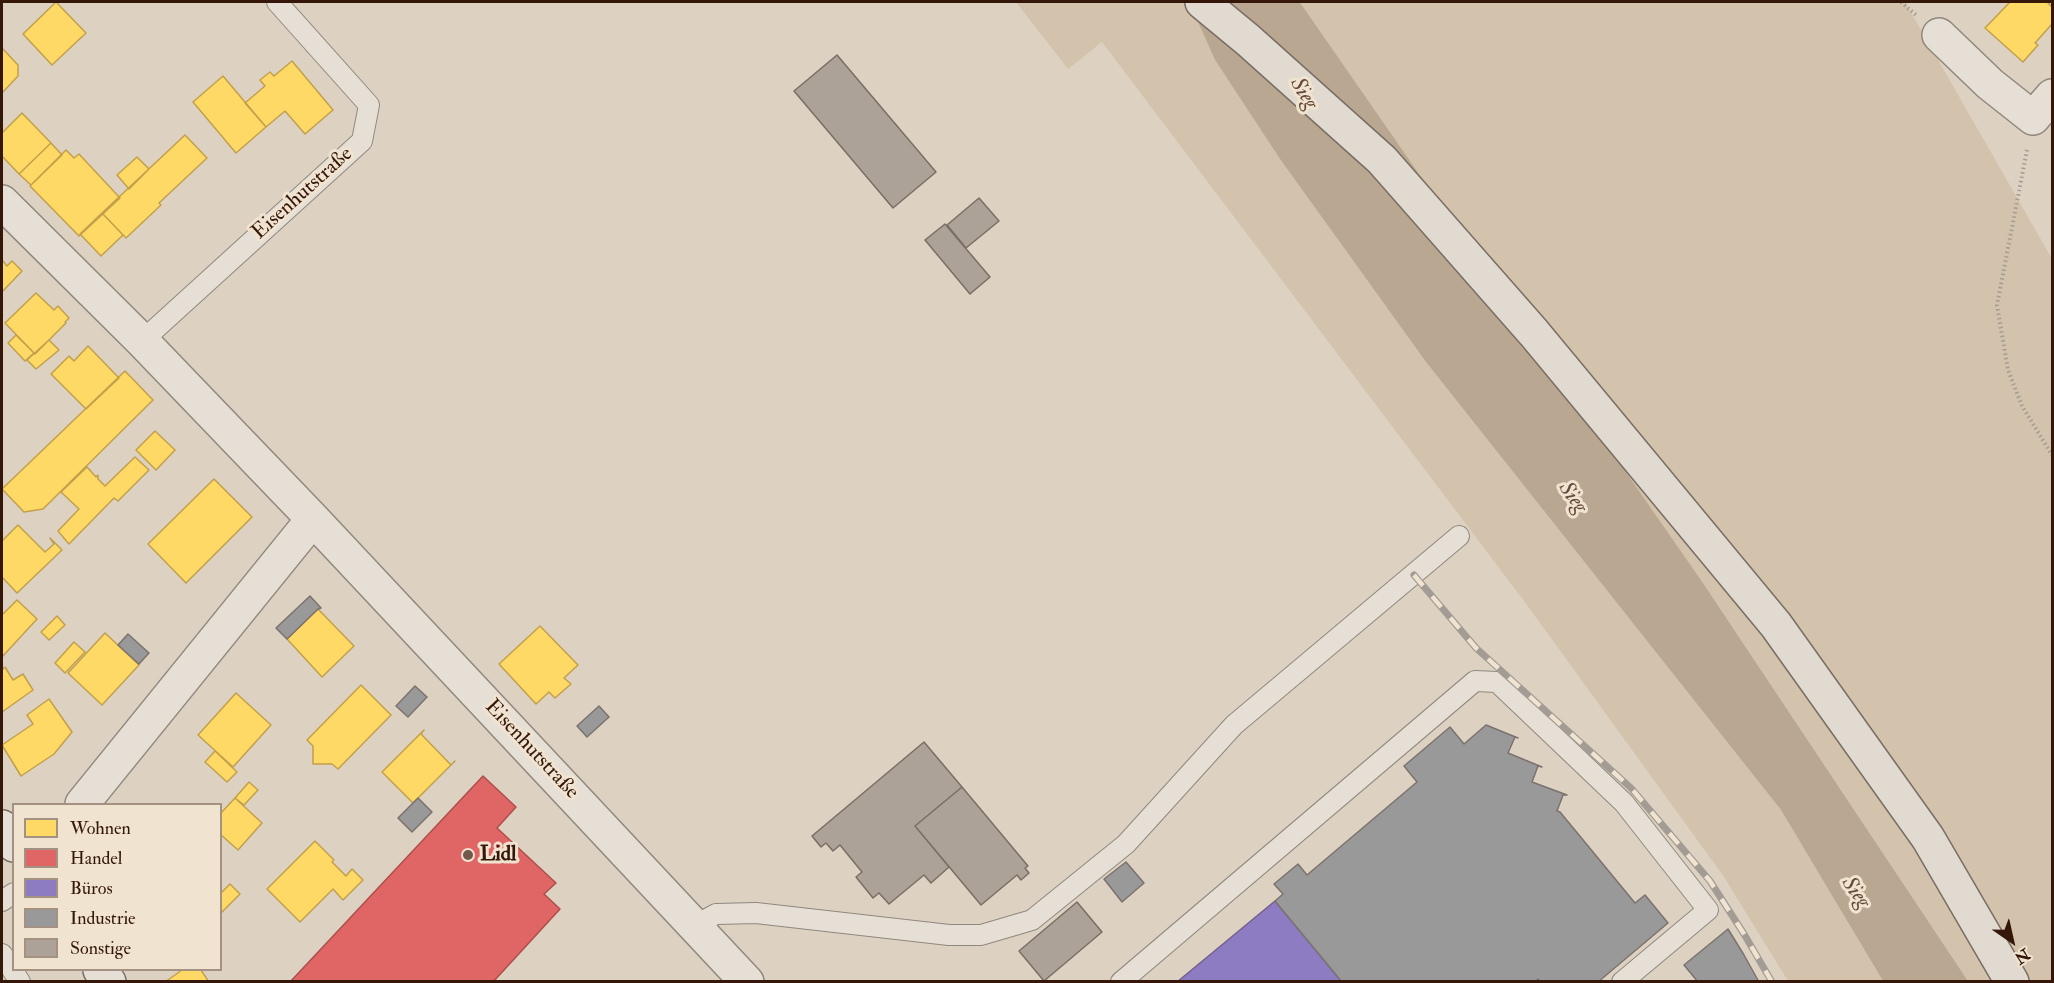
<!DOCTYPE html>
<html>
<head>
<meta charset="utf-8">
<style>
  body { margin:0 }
  #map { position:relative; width:2054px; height:983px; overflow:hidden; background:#ddd2c2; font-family:"IM FELL Double Pica",serif }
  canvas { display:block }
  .frame { position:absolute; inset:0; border:3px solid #35170a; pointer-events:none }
  .legend { position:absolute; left:12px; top:803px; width:210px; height:168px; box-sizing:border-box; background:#f0e3d0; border:2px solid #a59181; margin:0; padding:8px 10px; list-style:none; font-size:18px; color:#35170a }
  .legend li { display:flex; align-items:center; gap:12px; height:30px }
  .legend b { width:30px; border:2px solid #a59181 }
  .north { position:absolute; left:1982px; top:911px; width:60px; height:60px; -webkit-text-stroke:4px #f0e3d0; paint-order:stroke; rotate:146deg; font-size:16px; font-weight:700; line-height:24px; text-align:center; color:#35170a }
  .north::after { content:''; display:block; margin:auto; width:21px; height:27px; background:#35170a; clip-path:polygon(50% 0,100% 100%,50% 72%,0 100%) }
</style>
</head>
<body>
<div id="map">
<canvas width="2054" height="983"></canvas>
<div class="frame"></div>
<ul class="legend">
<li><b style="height:16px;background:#ffd966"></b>Wohnen</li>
<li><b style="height:16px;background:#e06666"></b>Handel</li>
<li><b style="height:16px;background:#8e7cc3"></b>Büros</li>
<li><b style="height:16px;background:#999"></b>Industrie</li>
<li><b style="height:16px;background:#aca297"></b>Sonstige</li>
</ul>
<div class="north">N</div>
</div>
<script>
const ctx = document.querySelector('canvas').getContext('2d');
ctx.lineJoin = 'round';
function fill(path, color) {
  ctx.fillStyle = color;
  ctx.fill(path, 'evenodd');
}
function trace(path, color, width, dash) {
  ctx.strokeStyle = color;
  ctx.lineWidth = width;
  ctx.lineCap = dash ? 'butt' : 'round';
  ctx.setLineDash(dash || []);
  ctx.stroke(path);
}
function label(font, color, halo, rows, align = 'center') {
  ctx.font = font + ' "IM FELL Double Pica",serif';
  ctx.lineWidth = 6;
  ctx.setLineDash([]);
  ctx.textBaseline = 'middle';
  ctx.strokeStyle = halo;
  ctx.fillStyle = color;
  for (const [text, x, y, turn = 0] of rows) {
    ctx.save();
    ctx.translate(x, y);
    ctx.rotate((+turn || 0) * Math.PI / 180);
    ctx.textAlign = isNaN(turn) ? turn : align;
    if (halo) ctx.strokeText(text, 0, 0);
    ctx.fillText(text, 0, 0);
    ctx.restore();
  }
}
fill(new Path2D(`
  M1016,2H1189L1215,60L1280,159L1426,362L1781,810L1883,981H1788L1724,877L1527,605L1102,42L1068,69Z
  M1299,2H1905L2052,259V981H1968L1703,583Z`), '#d3c2ac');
fill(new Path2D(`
  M1189,2H1299L1301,4L1703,583L1968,981H1883L1781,810L1426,362L1280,159L1215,60Z`), '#baa791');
const homes = new Path2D(`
  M56,2L86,33L52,65L23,34Z
  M2010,2H2047L2052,7V24L2035,43L2038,45L2023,62L1985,28Z
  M2,48L18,65V76L2,93Z
  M292,61L333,110L305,134L285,111L266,127L245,103L265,86L260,80L270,72L274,76Z
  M223,76L266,127L236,153L193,102Z
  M22,113L51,143L19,174L2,156V133Z
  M185,135L207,158L159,203L161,205L126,238L102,213Z
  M51,143L62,155L31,185L19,174Z
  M66,150L74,158L79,154L120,198L79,236L30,186Z
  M137,157L149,169L129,189L117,175Z
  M102,213L123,235L101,256L80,234Z
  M2,260L7,266L12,261L22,271L2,292Z
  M36,293L54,310L58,306L69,318L65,322L66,323L35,354L5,323Z
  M16,335L34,353L25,361L8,343Z
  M49,340L59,350L36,369L27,360Z
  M88,346L119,378L86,409L51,374L69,356L74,361Z
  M125,371L153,400L43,509L24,512L2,489Z
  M155,431L175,450L156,470L136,450Z
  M135,457L149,470L118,501L114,498L69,544L58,531L79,509L61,492L87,467L96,477L98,475V479L105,486Z
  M214,479L252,517L186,583L148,544Z
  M18,525L45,552L54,544L50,538L62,550L17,593L2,577V541Z
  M17,600L37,619L2,657V615Z
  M318,609L354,646L322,677L287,639Z
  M57,616L65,625L49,640L41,632Z
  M540,626L578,665L564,678L571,684L555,698L549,692L536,704L499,664Z
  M105,633L139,665L102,705L68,673Z
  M74,642L85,652L65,673L55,663Z
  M5,667L13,680L23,674L33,690L2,712V670Z
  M361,685L391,715L338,769L332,764H313V746L307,740Z
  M236,693L271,725L233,767L198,735Z
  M49,699L72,732L54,754L21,776L2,745L33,724L27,715Z
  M424,730L421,734L451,765L455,761L413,803L382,772Z
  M215,751L237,772L227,782L205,762Z
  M249,782L258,790L244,805L235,798Z
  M235,798L262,823L238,850L220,834V814Z
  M315,841L334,860L332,862L346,876L352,869L363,880L343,900L333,889L300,922L267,889Z
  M230,884L240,894L220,914V894Z
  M182,970H201L209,982H165Z`);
fill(homes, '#ffd966');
trace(homes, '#c29f4a', 1.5);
const shops = new Path2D(`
  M483,776L516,807L497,828L556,883L544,894L560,909L493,982H290Z`);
fill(shops, '#e06666');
trace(shops, '#ad4e4a', 1.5);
const offices = new Path2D(`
  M1275,901L1342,982H1177Z`);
fill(offices, '#8e7cc3');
trace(offices, '#735e8c', 1.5);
const industry = new Path2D(`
  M310,596L321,608L318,609L287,639L276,628Z
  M128,634L149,653L139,664L118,645Z
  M415,686L427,697L408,717L396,706Z
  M599,706L609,717L587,737L577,726Z
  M1486,725L1518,738L1515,737L1508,753L1542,767L1538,766L1532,782L1567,795H1563L1557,811L1560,812L1635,903L1645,895L1668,923L1598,982H1540L1538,979L1536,982H1342L1275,901L1283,894L1274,884L1298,864L1307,875L1417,782L1404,766L1450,727L1464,744Z
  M418,798L432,812L412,832L398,818Z
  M1126,862L1144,883L1122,902L1104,879Z
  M1728,929L1744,955L1759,982H1698L1684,965Z`);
fill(industry, '#999');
trace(industry, '#7b726e', 1.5);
const building = new Path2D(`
  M837,55L936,172L893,208L794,91Z
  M979,198L999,221L966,248L947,225Z
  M945,224L990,277L970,294L925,240Z
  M924,742L962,787L915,826L949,867L931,883L924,875L889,904L879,893L873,898L856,877L862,872L840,845L833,851L826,843L821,847L812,836Z
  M962,787L1028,866L1025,868L1029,873L1021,880L1017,875L981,905L915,826Z
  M1077,902L1102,932L1044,981L1019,951Z`);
fill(building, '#aca297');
trace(building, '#796e64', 1.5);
const service = new Path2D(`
  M142,341L362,141L369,105L277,2
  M2,901L14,893
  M696,925L716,914L756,913L949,935H981L1032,920L1126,844L1234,725L1459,536
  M2,954L20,982
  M1121,982L1475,681L1497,682L1624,803L1708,910L1622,982`);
const minor = new Path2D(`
  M1939,35L1990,84L2033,118L2052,96
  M2,202L142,341L313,519L747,982
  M82,804L313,519`);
const secondary = new Path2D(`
  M2,827L14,845
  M100,970L109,982`);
const trunk = new Path2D(`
  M1202,2L1248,40L1382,160L1534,333L1776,625L1928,838L2012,982`);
trace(service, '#91877d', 22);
trace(minor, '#91877d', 36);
trace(secondary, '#796e64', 36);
trace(trunk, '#796e64', 36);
trace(new Path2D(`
  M1901,2L1916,15
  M2027,150L1997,305L2008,370L2022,406L2052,455`), '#a39c95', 4, [1.5, 3]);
trace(service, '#e5dfd6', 20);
trace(minor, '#e5dfd6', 33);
trace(secondary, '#e5dfd6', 33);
trace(trunk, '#e0dad0', 33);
const rail = new Path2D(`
  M1414,575L1476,648L1631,788L1710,881L1744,934L1772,982`);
trace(rail, '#a39c95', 7);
trace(rail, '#f0e3d0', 4.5, [14]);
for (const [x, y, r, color] of [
  [468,855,6,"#70584a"]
]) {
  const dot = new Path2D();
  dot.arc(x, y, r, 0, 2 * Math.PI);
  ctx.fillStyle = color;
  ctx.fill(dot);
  trace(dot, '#f0e3d0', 2);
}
label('21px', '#35170a', '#f0e3d0', [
  ["Eisenhutstraße",303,194,-42],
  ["Eisenhutstraße",531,750,47]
]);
label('bold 21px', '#35170a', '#f0e3d0', [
  ["Lidl",480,855]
], 'left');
label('italic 22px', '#644938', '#f0e3d0', [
  ["Sieg",1303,94,58],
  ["Sieg",1572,498,54],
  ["Sieg",1855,893,54]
]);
</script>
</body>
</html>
